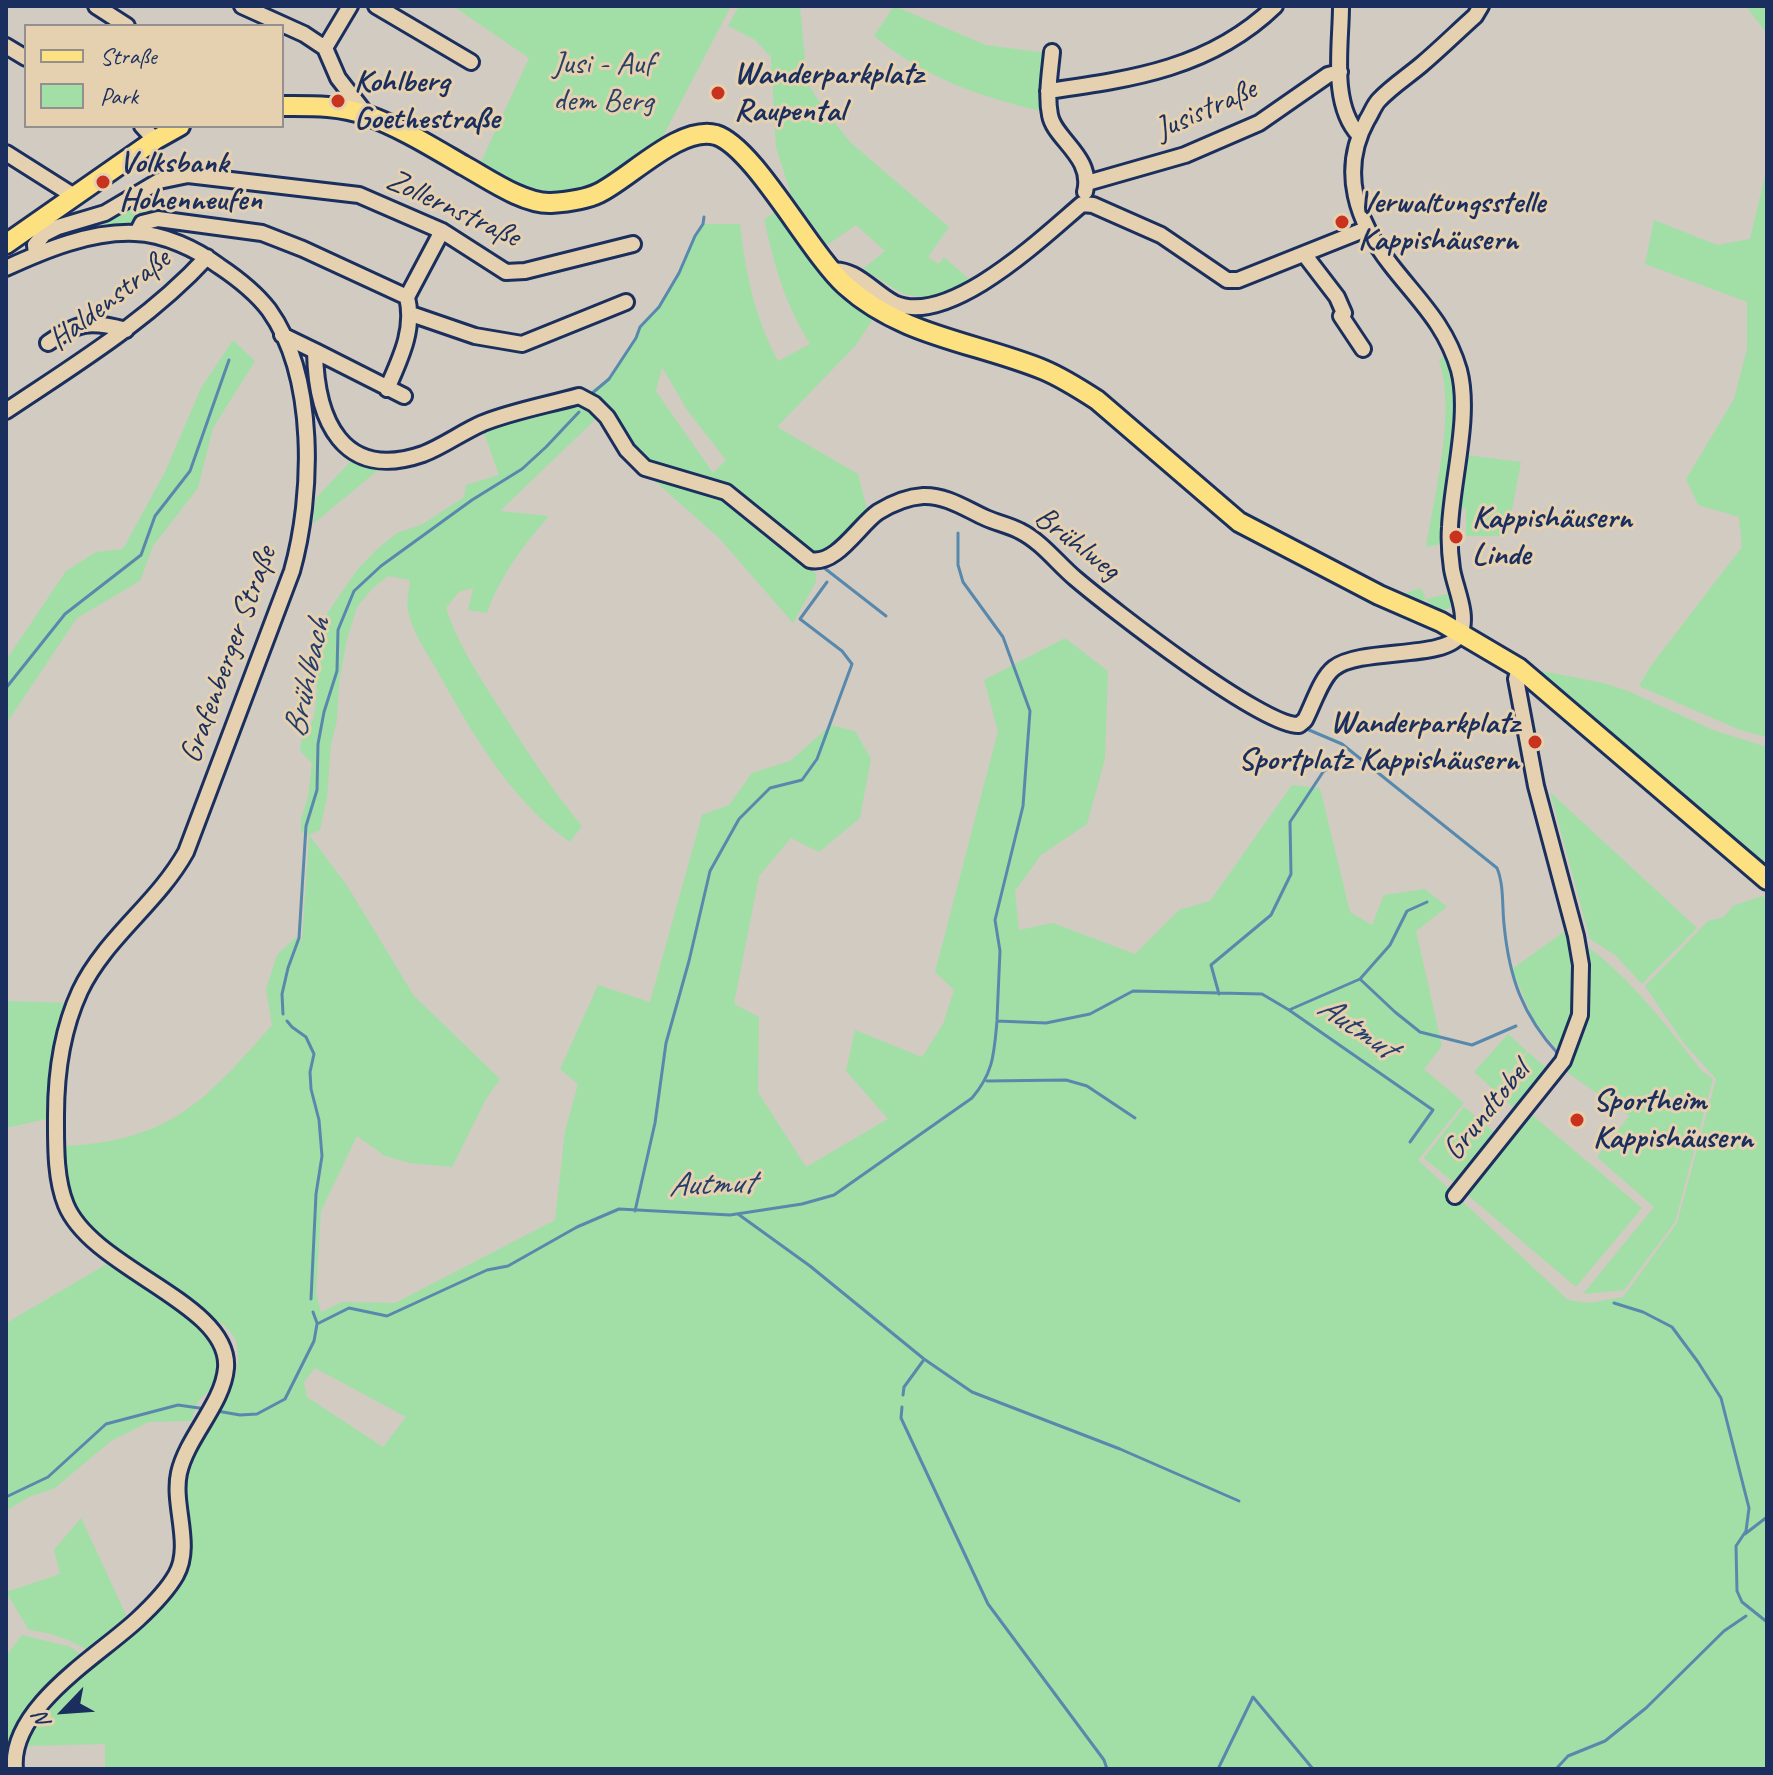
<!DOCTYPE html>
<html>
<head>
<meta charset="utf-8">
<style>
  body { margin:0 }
  #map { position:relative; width:1773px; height:1775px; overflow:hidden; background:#d2cbc1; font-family:Caveat,sans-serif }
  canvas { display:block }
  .frame { position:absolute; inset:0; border:8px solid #1b2f5e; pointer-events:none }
  .legend { position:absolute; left:24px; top:24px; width:260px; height:104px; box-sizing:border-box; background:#e5d1b0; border:2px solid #94908f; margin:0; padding:10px 14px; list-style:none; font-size:24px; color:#1b2f5e }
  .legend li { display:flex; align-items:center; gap:16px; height:40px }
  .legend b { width:40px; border:2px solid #94908f }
  .north { position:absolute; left:24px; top:1671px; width:80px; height:80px; -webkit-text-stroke:6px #e5d1b0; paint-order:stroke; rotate:245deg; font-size:22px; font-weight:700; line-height:32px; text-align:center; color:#1b2f5e }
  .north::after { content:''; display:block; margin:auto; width:28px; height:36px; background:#1b2f5e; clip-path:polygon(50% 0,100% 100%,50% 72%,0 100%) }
</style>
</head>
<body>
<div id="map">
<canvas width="1773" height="1775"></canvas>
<div class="frame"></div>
<ul class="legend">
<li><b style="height:10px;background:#fde080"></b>Straße</li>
<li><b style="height:22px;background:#a1dfa7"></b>Park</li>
</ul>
<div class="north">N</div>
</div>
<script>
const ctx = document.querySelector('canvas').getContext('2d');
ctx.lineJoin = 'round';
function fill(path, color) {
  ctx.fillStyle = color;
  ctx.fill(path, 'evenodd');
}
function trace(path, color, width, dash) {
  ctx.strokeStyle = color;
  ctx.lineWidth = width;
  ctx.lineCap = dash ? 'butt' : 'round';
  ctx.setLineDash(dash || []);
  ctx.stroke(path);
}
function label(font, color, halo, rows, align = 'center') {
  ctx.font = font + ' Caveat,sans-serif';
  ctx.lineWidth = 6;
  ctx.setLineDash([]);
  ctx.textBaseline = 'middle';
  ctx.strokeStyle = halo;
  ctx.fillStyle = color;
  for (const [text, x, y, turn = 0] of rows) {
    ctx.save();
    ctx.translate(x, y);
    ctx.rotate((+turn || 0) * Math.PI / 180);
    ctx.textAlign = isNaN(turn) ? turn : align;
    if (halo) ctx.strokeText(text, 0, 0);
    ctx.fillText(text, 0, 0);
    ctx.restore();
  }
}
fill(new Path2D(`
  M453,6H731L661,140L627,167L595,185L558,193L524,186L480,164L529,58Z
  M739,6H800L807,82L824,109L850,142L949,227L928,257L939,264L944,257L971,281L931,299L903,294L863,269L885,251L856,225L827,245L791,195L776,147L771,57L755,40L728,26Z
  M894,6L986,45L1047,53L1041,111C977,96 926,78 874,36Z
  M1746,6H1767V34Z
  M1767,167V737L1740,730L1639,686L1650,667L1742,547L1739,517L1698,505L1686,479L1734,399L1747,349V302L1645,264L1654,220L1717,245L1750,239Z
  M136,204H152L156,213L116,228L43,246L46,239C76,227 107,219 136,204Z
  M776,212C804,258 829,287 873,319L856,345L777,427L858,474L868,513L830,551L812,558L727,486L717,481L707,482L647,464L590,396L592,390L609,379L636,338L640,327L659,307L679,273L695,236L703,224H740C746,275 754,315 778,361L810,344C784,302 775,267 764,219ZM662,367L687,410L726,460L713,473L656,391Z
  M233,340L255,361L213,428L198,488L153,546L140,581L77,618L6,724V660L19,641L66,571L96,552L123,549L165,472L201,388Z
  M1445,356C1466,413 1444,485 1441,544L1426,547C1435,491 1456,414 1439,360Z
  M577,403L601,414L500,511L549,516C523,546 500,576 487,613L468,610L473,588L459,592L446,608C459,647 482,681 504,715C528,753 553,791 582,826L570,842C511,802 469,728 435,667C425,650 412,631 408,611C406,602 409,590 410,580L388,576L372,589L357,607L347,639L339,683L337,720L331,744L327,797L320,830L309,835L348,887L414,996L500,1079L486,1099L452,1167L410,1163L385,1156L357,1136L321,1211L316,1293L321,1312L342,1302L395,1303L555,1220L565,1131L578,1084L560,1069L598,985L650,1002L702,815L729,805L752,773L790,761L831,725L855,731L871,759L860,818L819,852L791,838L759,876L734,1004L759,1017L758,1092L806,1167L888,1119L846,1071L855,1030L922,1057L943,1024L954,990L935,972L998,731L984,680L1065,638L1108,671L1105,759L1087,824L1041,855L1015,891L1019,930L1053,923L1135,954L1179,910L1210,901L1292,785L1320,788L1350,912L1372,925L1384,895L1425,889L1447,907L1416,931L1442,1046L1424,1069L1464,1103L1418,1160L1568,1300L1589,1303L1623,1297L1677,1223L1716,1079L1683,1042L1645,986L1708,921L1724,917L1733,906L1762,896L1767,899V1769H105V1744L24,1746C31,1735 37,1721 46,1711C89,1663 153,1633 185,1576C195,1557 182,1495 190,1468C200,1430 238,1398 238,1358C238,1350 237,1340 233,1335C224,1322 211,1318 199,1310C166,1288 90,1241 74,1206C66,1188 66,1166 66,1146C172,1140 206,1100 272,1025L266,989L277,955L296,937L302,941L309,835L301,832V819L308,797L312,763L300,751L302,735L314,718L317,691L312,643L322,621L357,570L376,550L397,533L423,524L464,497L466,485L499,475L483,430L534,413ZM315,1368L406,1417L383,1447L307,1397L304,1382Z
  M1466,455L1521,462L1507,536H1466V509L1458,508Z
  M354,458L383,466L313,524L316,498Z
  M638,466L727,497L816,574V582L793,623L719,538Z
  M1421,588L1426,599L1451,593V607L1442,611L1428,604L1429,602L1424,599L1422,602L1407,601L1395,596Z
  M1531,669L1604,683L1628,691L1713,730L1767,747V868Z
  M1550,792L1697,928L1642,984L1615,955L1590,939Z
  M1569,928L1575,949V1016L1562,1055L1533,1019L1512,969Z
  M1584,944C1632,979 1666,1025 1702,1071L1713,1079L1675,1222L1624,1290L1583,1294L1654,1207L1597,1157L1629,1116L1564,1070C1591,1042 1588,979 1584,944Z
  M6,1001L68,1003L51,1118L6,1128Z
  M1508,1034L1527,1051L1494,1090L1474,1072Z
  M1528,1052L1547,1069L1513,1107L1494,1091Z
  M1464,1107L1494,1132L1453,1182L1424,1158Z
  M1530,1113L1642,1208L1576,1287L1464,1192Z
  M107,1264H113L200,1325L216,1344L221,1363L216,1384L198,1401L191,1421L149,1422L111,1441L55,1488L29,1497L6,1511V1323Z
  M81,1518L129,1621L91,1652C72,1640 52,1633 29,1630L6,1592L60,1574L54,1550Z
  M22,1635L71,1647L84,1657C50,1689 22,1710 6,1757V1656Z`), '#a1dfa7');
trace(new Path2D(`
  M590,395L609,379L636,338L640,327L659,307L679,273L695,236L703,224L704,217
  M958,533V565L963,582L1003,637L1030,711L1023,806L995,920L1000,951L997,1019
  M823,567L886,616
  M6,688L65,614L141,555L155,516L190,471L229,360
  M1302,727L1342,744L1497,868C1504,885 1502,905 1504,924C1509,977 1522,1015 1559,1055
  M1361,980L1395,1012L1420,1032L1472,1045L1516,1026
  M1219,994L1211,965L1271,915L1291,874L1290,822L1323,772L1345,756
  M1289,1010L1360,979L1390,945L1407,911L1427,902
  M283,1014L282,994L288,968L299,938L306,826L317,790L318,744L324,712L337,671L338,630L354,591L381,566L472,500L522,469L546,447L579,412
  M287,1021L292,1027L306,1037L314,1054L310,1072L311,1089L319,1120L322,1156L316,1194L311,1299
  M987,1081L1066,1080L1087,1086L1135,1118
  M635,1211L655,1123L666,1043L689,961L710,871L739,819L770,788L802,780L817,759L852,664L842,651L800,619L827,582
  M738,1214L810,1266L924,1359L972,1392L1120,1449L1239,1501
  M1614,1303L1643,1312L1672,1327L1698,1362L1721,1398L1749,1508L1746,1531L1736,1546L1737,1591L1742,1602L1767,1622
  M313,1312L317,1323
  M903,1395L904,1387L923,1361
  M902,1407L901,1418L988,1604L1104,1760L1107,1769
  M217,1411L240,1415L257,1414L285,1399L314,1341L317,1324L349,1308L387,1316L487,1270L508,1266L577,1227L619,1209L730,1215L802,1204L834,1195L972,1098C994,1072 994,1053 997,1021L1046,1023L1090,1014L1133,991L1262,994L1289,1010L1433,1110L1410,1142
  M6,1497L48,1477L106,1424L178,1405L206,1409
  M1745,1534L1767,1517
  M1218,1769L1253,1697L1313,1769
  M1556,1769L1568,1756L1605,1741L1646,1708L1724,1631L1746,1616`), '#5889ad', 3);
const minor = new Path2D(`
  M96,6L127,26
  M242,6L304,34L325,48L338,78L366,114
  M376,6L471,62
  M1341,6C1341,46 1330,104 1359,135
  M6,46L26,58
  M325,48L350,6
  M1052,52C1050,73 1046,95 1050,115C1054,139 1094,157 1085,192
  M1048,91C1133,79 1211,68 1275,6
  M142,126L155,140
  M6,153L74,196
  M1087,183L1185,155L1259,123L1328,75L1340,72
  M137,233L142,223L158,219L262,233L303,249L407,297
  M1304,254L1337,297L1344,313L1341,316L1363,349
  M36,255L35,245L44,234L58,227L105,213L159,181L188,175L359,195L442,231L506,272L525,271L633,244
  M6,268C45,250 91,231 135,233C164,234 196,249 219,266C237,278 256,293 269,310C317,377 313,496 292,571L186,852C157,904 105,938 80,991C62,1030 56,1074 56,1115C56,1144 55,1178 66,1205C93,1270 231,1303 226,1368C223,1404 187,1437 179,1473C172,1505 193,1545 176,1575C167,1591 151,1607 137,1620C97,1657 9,1708 15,1769
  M830,271C854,266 874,293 894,303C949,328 1043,237 1082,204L1093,205L1161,235L1227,280H1238L1366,229
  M411,314L475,336L522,344L626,302
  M282,335L315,351C316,419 342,482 423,454C444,446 462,432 483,423C513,411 547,405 579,396L594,404L607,417L627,450L645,468L726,492L810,560C836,566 859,525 878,512C891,504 907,497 923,496C946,495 966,509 986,518C997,523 1009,525 1020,531C1042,542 1057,563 1076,579C1109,607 1264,728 1299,725L1305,720C1313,705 1321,678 1334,668C1361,647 1447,660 1460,634C1469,615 1455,588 1452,569C1450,555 1449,541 1450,527C1452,480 1471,415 1459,370C1446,325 1419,301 1391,265C1357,222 1339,171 1367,120C1371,114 1374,105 1379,100C1391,87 1408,76 1421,65C1440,49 1457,32 1475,16L1481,6
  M48,343C79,322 89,320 126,330
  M315,351L404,396
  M387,389C400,359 415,330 407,297L442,231
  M6,411C76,364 149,320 207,257
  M1455,1196L1563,1061L1580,1015L1581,965L1576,936L1536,786L1516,679L1519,668`);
const major = new Path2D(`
  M282,106C310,106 339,105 366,115C400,127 432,147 463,165C487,178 523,204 551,203C566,202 585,200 599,193C630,178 680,125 716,135C754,147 809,252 845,285C902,337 976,342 1044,370C1063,378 1080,389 1097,400L1239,522L1379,595L1441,622L1519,668L1767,880
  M6,244L155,140L180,126`);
trace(minor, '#1b2f5e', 20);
trace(major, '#1b2f5e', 24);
trace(minor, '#e5d1b0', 14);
trace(major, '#fde080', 18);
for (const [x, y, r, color] of [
  [718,93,8,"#c8321e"],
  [338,101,8,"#c8321e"],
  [103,182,8,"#c8321e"],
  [1342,222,8,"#c8321e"],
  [1456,537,8,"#c8321e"],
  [1535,742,8,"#c8321e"],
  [1577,1120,8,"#c8321e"]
]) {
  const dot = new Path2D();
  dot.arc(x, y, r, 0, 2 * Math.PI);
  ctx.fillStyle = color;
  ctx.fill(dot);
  trace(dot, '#e5d1b0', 3);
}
label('32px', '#284165', '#e5d1b0', [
  ["Jusi - Auf",603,65],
  ["dem Berg",603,102]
]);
label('bold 32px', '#1b2f5e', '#e5d1b0', [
  ["Wanderparkplatz",734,75],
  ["Raupental",734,112],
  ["Kohlberg",354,83],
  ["Goethestraße",354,120],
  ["Volksbank",119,164],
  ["Hohenneufen",119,201],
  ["Verwaltungsstelle",1358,204],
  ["Kappishäusern",1358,241],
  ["Kappishäusern",1472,519],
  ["Linde",1472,556],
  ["Wanderparkplatz",1519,724,"right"],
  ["Sportplatz Kappishäusern",1519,761,"right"],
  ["Sportheim",1593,1102],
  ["Kappishäusern",1593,1139]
], 'left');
label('32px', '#1b2f5e', '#e5d1b0', [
  ["Jusistraße",1206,110,-24],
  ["Zollernstraße",453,209,25],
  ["Haldenstraße",110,300,-38],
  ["Brühlweg",1077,544,38],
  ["Grafenberger Straße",229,655,-70],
  ["Grundtobel",1487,1111,-51]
]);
label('italic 34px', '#253e6b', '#e5d1b0', [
  ["Brühlbach",308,678,-78],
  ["Autmut",1356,1028,34],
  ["Autmut",711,1185,-2]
]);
</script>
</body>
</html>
